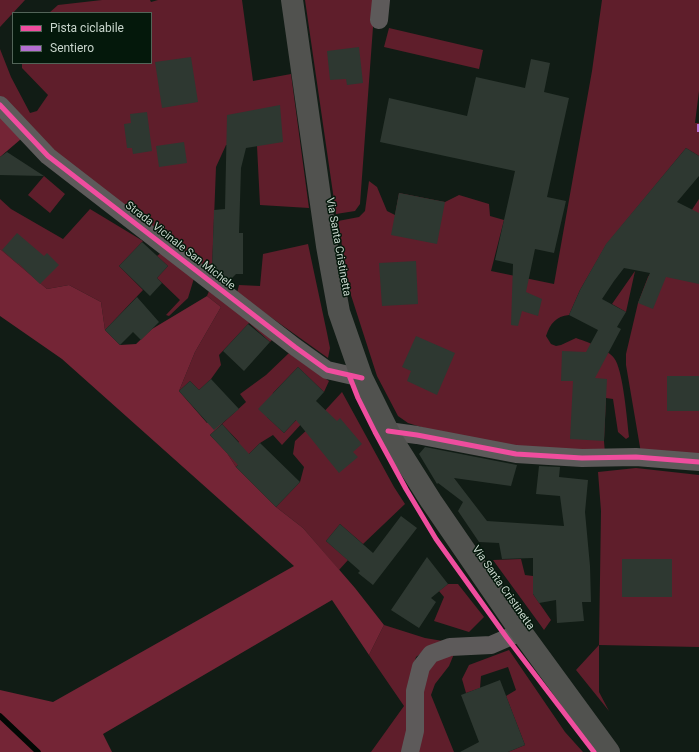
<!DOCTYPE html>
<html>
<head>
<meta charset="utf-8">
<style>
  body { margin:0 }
  #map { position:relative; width:699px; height:752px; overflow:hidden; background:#111c15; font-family:Roboto,sans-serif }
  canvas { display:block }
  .legend { position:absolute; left:12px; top:12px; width:140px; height:52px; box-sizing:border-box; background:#04180b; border:1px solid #526458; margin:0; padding:5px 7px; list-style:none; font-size:12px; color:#c8d5cc }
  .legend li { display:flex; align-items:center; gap:8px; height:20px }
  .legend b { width:20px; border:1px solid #526458 }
</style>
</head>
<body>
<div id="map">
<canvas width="699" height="752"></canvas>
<ul class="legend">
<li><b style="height:5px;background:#ef4d9e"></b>Pista ciclabile</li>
<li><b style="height:5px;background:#b36fd0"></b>Sentiero</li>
</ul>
</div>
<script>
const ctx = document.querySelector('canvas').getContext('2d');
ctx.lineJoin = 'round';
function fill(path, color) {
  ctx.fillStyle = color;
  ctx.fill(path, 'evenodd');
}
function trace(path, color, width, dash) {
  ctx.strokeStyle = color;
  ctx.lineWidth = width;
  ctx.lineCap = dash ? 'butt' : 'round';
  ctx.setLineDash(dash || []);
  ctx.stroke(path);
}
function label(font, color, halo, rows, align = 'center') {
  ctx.font = font + ' Roboto,sans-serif';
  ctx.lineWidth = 3;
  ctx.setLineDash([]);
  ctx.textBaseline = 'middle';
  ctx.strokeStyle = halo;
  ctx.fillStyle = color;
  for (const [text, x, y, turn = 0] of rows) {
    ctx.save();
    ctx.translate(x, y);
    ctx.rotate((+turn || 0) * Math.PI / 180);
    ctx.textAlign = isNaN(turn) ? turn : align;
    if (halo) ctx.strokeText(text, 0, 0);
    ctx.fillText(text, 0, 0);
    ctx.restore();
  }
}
fill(new Path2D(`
  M0,0H25L0,27Z
  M102,0H150L151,2L158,0H242L253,81L291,74L309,208L260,205L257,146L226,145L216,167L212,270L207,269L191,257L162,232L126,210L67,163L0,100V49L11,77L30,113L37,111L48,95L22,68V63H151V13H49L58,5Z
  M305,0H375L360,204L355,211L336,214Z
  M602,0H699V91L695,123H699V156L686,148L606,245L580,290L569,315C556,316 550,324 546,336L551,344L556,346L561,345L576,338C585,341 609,350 614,358C623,369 627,420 629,437L626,439L618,432L613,399L606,398L604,441L605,454L531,450L431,430L408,423L398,416L377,376L349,289L338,221L359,217L365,211L369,181L377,187L387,211L395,215L399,193L445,202L459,195L489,204L490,216L504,220L491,271L554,284L592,71Z
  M389,28L483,50L479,69L384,47Z
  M44,176L65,194L50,213L28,195Z
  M0,199L11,209L63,239L90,209L143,241L119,266L143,290L105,330L101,302L69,285L47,289L0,249Z
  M699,199V457L641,453L626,365V354L638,303L648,277Z
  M308,244L327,333L330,348L328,358L237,293L239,285L260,286L263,254Z
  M162,252L195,275L188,298L169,316L166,315L180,300L157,278L168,266L157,256Z
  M635,271L626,312L612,304Z
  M209,291L274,338L270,342L249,323L219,355L221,365L211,379L199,390L190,381L179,391L195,352L221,307L207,296Z
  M289,353L329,381L324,392L298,367L273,393L267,417L284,433L299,417L304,421L282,445L273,435L260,443L236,467L227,453L239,442L222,424L246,402L240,394L266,375Z
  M342,392L394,487L405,504L363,544L340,524L326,541L348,560L339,570L303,528L276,507L300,482L304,467L293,454L295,441L310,427Z
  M636,468L699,475V647L599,645V692L609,711L576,670L599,645L601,511L598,472Z
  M521,559L525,575L533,576V594L551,620L544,630L493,560Z
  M448,584H458L484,617L469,632L434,621L444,597L439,591Z
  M384,625L425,638L443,641L427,649L416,657L411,675L410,731L402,752H371L404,706L369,655Z
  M509,650L565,732L583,752H508L525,745L506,696L516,690L508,667L481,676L480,688L466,693L462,679L469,665Z
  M454,654L449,666L435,684L431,695L454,752H415L417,695L432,661Z`), '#5f1e2b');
fill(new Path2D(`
  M0,116L21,139L0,157Z
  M0,249L47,289L69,285L101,302L105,330L120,345L136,344L152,329L207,296L221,307L195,352L179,391L207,423L219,412L230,416L210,435L227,453L236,467L276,507L303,528L355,588L384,625L369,655L332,600L103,734L112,752H0V690L53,702L294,566L62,359L0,316Z`), '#742536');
trace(new Path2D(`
  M0,716L38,752`), '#020804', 5.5);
fill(new Path2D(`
  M359,47L363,83L347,85L346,79L330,80L327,51Z
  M191,57L198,102L162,108L155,62Z
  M531,59L550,63L544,92L569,98L547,197L566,201L554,253L535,249L526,292L542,299L538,316L522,311L518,326L511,325L513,264L495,260L515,171L380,142L389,98L467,116L476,77L525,88Z
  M280,105L283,142L246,148L241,168L239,233H243V274H236L228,282L212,268L214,210L225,209L227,115Z
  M147,112L152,151L133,154L132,148H127L124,124L131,123L130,114Z
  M184,142L187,163L159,167L156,146Z
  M686,148L699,156V176L677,202L699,213V284L666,277L653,309L638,303L650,273L624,268L614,281L602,299L626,312L617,327L621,329L595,378L607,379L604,441L570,439L573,381H561L562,351L586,352L598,330L569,315L580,290L606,244Z
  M7,152L44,176L0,175V157Z
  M399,193L445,202L437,244L391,235Z
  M17,233L44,256L47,253L59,265L40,284L18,263V264L2,250Z
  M142,242L168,266L157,278L162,283L150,296L119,266Z
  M416,261L418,304L382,306L379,263Z
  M137,297L159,322L141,340L133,332L120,345L105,330Z
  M248,324L270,342L244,371L223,351Z
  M416,336L455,353L437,395L407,381L411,371L402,367Z
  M298,367L324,392L316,401L337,421L340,418L362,444L353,452L358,457L339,473L296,420L284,433L258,409Z
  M667,376H699V411H667Z
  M211,379L239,409L214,430L179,391L190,381L199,390Z
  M222,424L249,454L260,443L300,482L276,507L236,467L238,465L210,435Z
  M425,447L517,465L511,486L454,478L487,521L564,526L560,496L536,494L539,466L560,467L559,477L588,480L585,512L590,566L591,602H582L584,621L557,623L556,600L539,603L533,594V558L502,559L499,543L479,542L458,511L463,502L438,483L437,484L419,454Z
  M401,516L417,528L373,585L358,573L360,571L326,541L340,524L373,553Z
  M427,557L448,584L431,598L436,602L419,628L391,610Z
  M622,559H672V597H622Z
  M500,680L525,745L508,752H460L479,742L461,695Z`), '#2e3831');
trace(new Path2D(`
  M379,20L381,0
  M0,105L48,156L295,347L327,370L362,378
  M388,431L417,435L516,454L582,458L636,457L699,462
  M410,752L415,731V691L421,667L431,654L450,647L491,645L521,632`), '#5d5a5a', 18);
trace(new Path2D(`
  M292,0L327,246L339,312L362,378L393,441L431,501L514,622L609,752`), '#51524f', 22);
trace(new Path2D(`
  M699,124V136`), '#b36fd0', 4, [8, 4]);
trace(new Path2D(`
  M0,105L48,156L295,347L327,370L362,378
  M349,375L358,398L375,432L406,489L436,539L507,638L594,752
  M388,431L417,435L516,454L582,458L636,457L699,462`), '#ef4d9e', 5);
label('11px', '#c8d5cc', '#04180b', [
  ["Strada Vicinale San Michele",180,246,38],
  ["Via Santa Cristinetta",338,247,80],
  ["Via Santa Cristinetta",503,588,55]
]);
</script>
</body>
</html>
